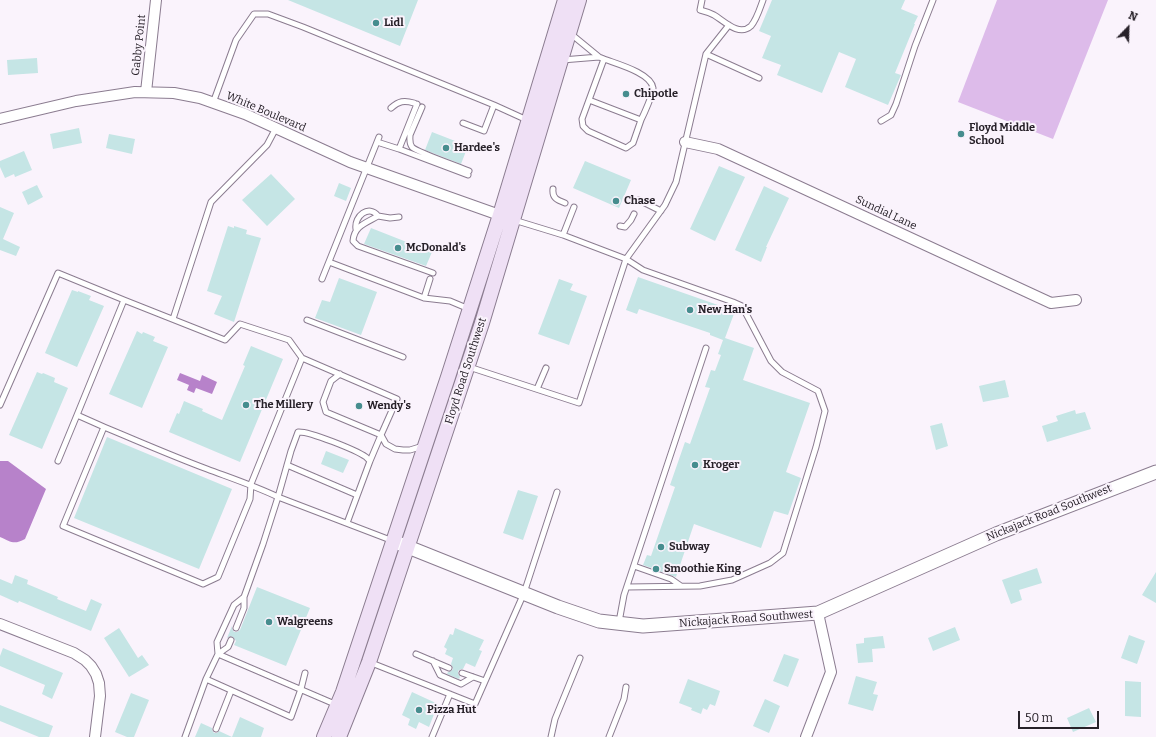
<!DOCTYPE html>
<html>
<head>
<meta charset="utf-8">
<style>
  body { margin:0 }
  #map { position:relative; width:1156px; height:737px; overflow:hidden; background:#faf3fc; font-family:Bitter,serif }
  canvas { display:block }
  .north { position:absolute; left:1108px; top:8px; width:40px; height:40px; -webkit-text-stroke:3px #faf3fc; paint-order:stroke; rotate:23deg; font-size:11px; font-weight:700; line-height:16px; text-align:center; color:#272129 }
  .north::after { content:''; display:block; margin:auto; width:14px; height:18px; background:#272129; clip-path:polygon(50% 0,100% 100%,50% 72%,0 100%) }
  .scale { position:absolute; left:1018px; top:711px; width:81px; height:18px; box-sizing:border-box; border:2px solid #272129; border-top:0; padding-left:5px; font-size:12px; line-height:14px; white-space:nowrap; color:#272129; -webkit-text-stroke:3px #faf3fc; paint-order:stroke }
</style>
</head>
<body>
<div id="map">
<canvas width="1156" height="737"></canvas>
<div class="north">N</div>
<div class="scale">50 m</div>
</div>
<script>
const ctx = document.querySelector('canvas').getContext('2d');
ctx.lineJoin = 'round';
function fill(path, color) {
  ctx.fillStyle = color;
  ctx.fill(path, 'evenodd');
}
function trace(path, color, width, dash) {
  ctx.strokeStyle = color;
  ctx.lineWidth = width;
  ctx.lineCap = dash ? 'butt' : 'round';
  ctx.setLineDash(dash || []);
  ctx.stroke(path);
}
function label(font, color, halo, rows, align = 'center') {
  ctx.font = font + ' Bitter,serif';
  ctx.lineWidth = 4;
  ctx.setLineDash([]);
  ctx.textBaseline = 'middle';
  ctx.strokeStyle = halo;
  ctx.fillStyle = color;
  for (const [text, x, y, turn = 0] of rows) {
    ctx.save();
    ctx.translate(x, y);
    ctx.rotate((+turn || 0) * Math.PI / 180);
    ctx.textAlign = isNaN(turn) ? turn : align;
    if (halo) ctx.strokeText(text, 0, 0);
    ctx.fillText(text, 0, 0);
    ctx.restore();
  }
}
fill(new Path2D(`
  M997,0H1108L1053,139L958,102Z`), '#ddbbea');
fill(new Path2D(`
  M180,373L200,381L202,375L217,382L212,394L196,388L194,393L187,390L189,385L177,380Z
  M0,461H8L46,489L25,539C14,545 11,542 0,537Z`), '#b782ca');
fill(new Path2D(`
  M288,0H418L400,46Z
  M772,0H905L901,9L918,16L914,24H915L895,73L901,75L888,105L845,87L856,59L839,52L822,93L777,75L781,65L762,58L771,36L759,31Z
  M37,58L38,73L8,75L7,60Z
  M79,128L82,143L53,149L50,134Z
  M432,132L468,146L461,164L425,150Z
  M109,134L135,139L132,154L106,148Z
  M24,151L32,170L15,177L14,174L5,178L0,167V161Z
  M585,161L631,180L619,208L573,188Z
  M719,166L745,177L715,241L690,229Z
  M271,174L295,199L267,226L242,200Z
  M339,183L351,188L346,201L334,196Z
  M37,185L43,197L28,205L22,192Z
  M764,186L789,198L766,247H767L761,262L735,250Z
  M0,207L14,213L3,239L20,247L16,256L0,250Z
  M228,226L234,228V226L247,230L246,234L261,238L234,322L214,314L222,296L207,291Z
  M371,228L432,252L426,266L364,244Z
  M638,277L735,311L725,338L754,348L743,380L810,403L786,472L801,478L788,515L774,511L761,548L694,524L676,577L643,565L647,555L651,556L675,487L670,485L685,442L690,444L710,388L705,387L711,370L715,371L721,355L718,354L723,340L710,335V333L639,309L637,314L626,310Z
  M339,278L377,292L361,335L315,318L322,300L330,302Z
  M559,279L573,284L570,290L587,296L569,345L538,334Z
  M72,290L78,292V291L91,296L89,300L104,306L77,367L45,353Z
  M137,331L142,334L143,332L155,337L153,341L168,347L142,408L109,394Z
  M251,346L283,359L240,462L169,432L177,413L179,414L184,401L203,409L202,411L222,420L245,366L243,365Z
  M37,372L42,374L43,373L55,378L54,382L68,388L42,449L9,435Z
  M1005,380L1009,397L983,402L979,386Z
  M1075,410L1076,414L1085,412L1091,429L1047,442L1042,426L1058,421L1056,416Z
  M942,423L948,446L936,450L930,426Z
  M107,437L232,489L199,569L74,518Z
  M326,451L349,460L343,473L321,464Z
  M518,490L538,496L523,540L503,533Z
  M1037,568L1042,583L1019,590L1022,600L1011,604L1002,580Z
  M1156,572V603L1142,595Z
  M15,575L28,580L27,584L58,597L57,599L86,611L91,599L102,604L91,631L19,601L18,603L0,595V579L12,584Z
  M257,587L310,608L286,666L234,645L236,641L233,637L230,636L227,638L232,626V629L234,632H237L240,630Z
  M955,627L960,640L933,651L928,638Z
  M119,628L138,658L142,655L149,665L129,677L104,638Z
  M455,628L484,640L479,650L482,651L475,667L466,663L463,669H461L458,671V674L460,677L459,679L447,674L448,672L451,671L453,669L452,666L451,664L453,658L445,654L447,649L444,647L450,634L453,635Z
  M1129,635L1145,641L1137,664L1121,658Z
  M883,636L885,648L872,649L873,662L858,663L856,644L864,643V638Z
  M3,648L63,673L52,699L42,694L45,685L0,666V656Z
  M784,654L799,659L788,687L773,681Z
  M856,676L877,682L873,694L878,695L873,711L848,704Z
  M688,679L720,691L715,706L710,704L707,710L703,708L701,714L691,710L692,708L679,703Z
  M1125,681L1141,682V717L1125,716Z
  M412,692L438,704L429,727L419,722L416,729L408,725L410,719L402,715Z
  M131,693L149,700L134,737H127L115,732Z
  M765,699L780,706L769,733L753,726Z
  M0,705L53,726L49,737H39L0,721Z
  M1089,708L1096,722L1073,732L1067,718Z
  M240,717L264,728L261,737H195L201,723L212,728V730L214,733H217L219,731L232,737Z`), '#c5e5e5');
const service = new Path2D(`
  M702,0L700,10C704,11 710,13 714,15C724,21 739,37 751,26C757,19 760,8 763,0
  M706,54L759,78
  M604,59C617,64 651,73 653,88C653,94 644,114 641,120
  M562,60L599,57L571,34
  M589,100L641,120L633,143L626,148L588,131L583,126L582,119L604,59L599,57
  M213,103L236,40L254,14H268L303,27L494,105
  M422,107L410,135C410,139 409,143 412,147C416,152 460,167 469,171
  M391,108C399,101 404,100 414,103
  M881,121L891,115L896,104L915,46L933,0
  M463,123L484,131L494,105L527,120
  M377,142L399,149L468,175
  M399,149L417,104
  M553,189C552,198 557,200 565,203
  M639,200L661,211
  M399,217L390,218L378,216C366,223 354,226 353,241L358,246L433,273
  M514,220L563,235L626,259L665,205L676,182L706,54L729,25
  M620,226L625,227L631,220L634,214
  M356,229C354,216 369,204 378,216
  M563,235L574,207
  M329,262L424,298L450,301L469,309
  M322,279L379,137
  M424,298L430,279
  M124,300L225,340L240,324L289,340L302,358
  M173,319L211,202L267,145L276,128
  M307,320L403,357
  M469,367L579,403L626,259L643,270L733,302L742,306L771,361L782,372L818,391L825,411L816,447L783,553L770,563L732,580L700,586L627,587
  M340,374L331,381L323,402L326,412L381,435L397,399L302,358L251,484L250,499L218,577L203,584L63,526L104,427C138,441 172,456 207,469C231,478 255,486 278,497L291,451L298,432C309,431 356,450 366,457C366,457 370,461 370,461L347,523
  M537,389L546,368
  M0,405L58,273L124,300L77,415L104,427
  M381,435L386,444L395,449L403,450H410L423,446
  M58,461L77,415
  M370,461L381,435
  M287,465L357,495
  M634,566L671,579L681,586
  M619,622L624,595L706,348
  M236,628L244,608V597
  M218,654L217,642L234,605L244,597L263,544L278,497L393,541
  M218,654L228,647L231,640
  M416,654L449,668
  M433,661L440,675L461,684L473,677
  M369,662L475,704L524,593L557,492
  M462,673L485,681
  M206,679L291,717L301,689L305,673
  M216,729L231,691
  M185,737L206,679L218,654L337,705
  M432,737L450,694
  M551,737L555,719L580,658
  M609,737L624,699L626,687`);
const minor = new Path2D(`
  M146,92L156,0
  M0,119L76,101L135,92L174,93L200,98L245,114L350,162L505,217
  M685,142L718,149L1051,303L1076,300
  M0,624L74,653L85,660L91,666L96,674L99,683L100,696L95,737
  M806,737L831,672L818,613`);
const tertiary = new Path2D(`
  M398,543L558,607L599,621L643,626L818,613L996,534L1156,472`);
const secondary = new Path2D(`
  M324,737L343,692L448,377L500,215L565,0
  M339,737L369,662L482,323L579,0`);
trace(service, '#8b7c90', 7);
trace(minor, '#8b7c90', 12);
trace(tertiary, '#8b7c90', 15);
trace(secondary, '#8b7c90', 16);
trace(service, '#fff', 5);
trace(minor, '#fff', 10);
trace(tertiary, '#fff', 13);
trace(secondary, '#efe0f5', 14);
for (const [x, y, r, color] of [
  [376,23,4,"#468d8e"],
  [626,94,4,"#468d8e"],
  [961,134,4,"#468d8e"],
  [446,148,4,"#468d8e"],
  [616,201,4,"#468d8e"],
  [398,248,4,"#468d8e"],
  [690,310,4,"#468d8e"],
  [246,405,4,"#468d8e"],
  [359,406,4,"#468d8e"],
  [695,465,4,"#468d8e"],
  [661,547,4,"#468d8e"],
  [656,569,4,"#468d8e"],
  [269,622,4,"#468d8e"],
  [419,710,4,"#468d8e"]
]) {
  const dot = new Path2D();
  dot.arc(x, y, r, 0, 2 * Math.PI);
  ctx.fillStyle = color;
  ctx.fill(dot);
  trace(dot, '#faf3fc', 1.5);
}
label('bold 11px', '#272129', '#faf3fc', [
  ["Lidl",384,23],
  ["Chipotle",634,94],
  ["Floyd Middle",969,128],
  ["School",969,141],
  ["Hardee's",454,148],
  ["Chase",624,201],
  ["McDonald's",406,248],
  ["New Han's",698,310],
  ["The Millery",254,405],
  ["Wendy's",367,406],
  ["Kroger",703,465],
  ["Subway",669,547],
  ["Smoothie King",664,569],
  ["Walgreens",277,622],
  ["Pizza Hut",427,710]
], 'left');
label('11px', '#272129', '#faf3fc', [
  ["Gabby Point",139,45,-84],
  ["White Boulevard",266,112,23],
  ["Sundial Lane",886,213,25],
  ["Floyd Road Southwest",466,371,-72],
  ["Nickajack Road Southwest",1049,513,-22],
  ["Nickajack Road Southwest",746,619,-4]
]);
</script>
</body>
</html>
